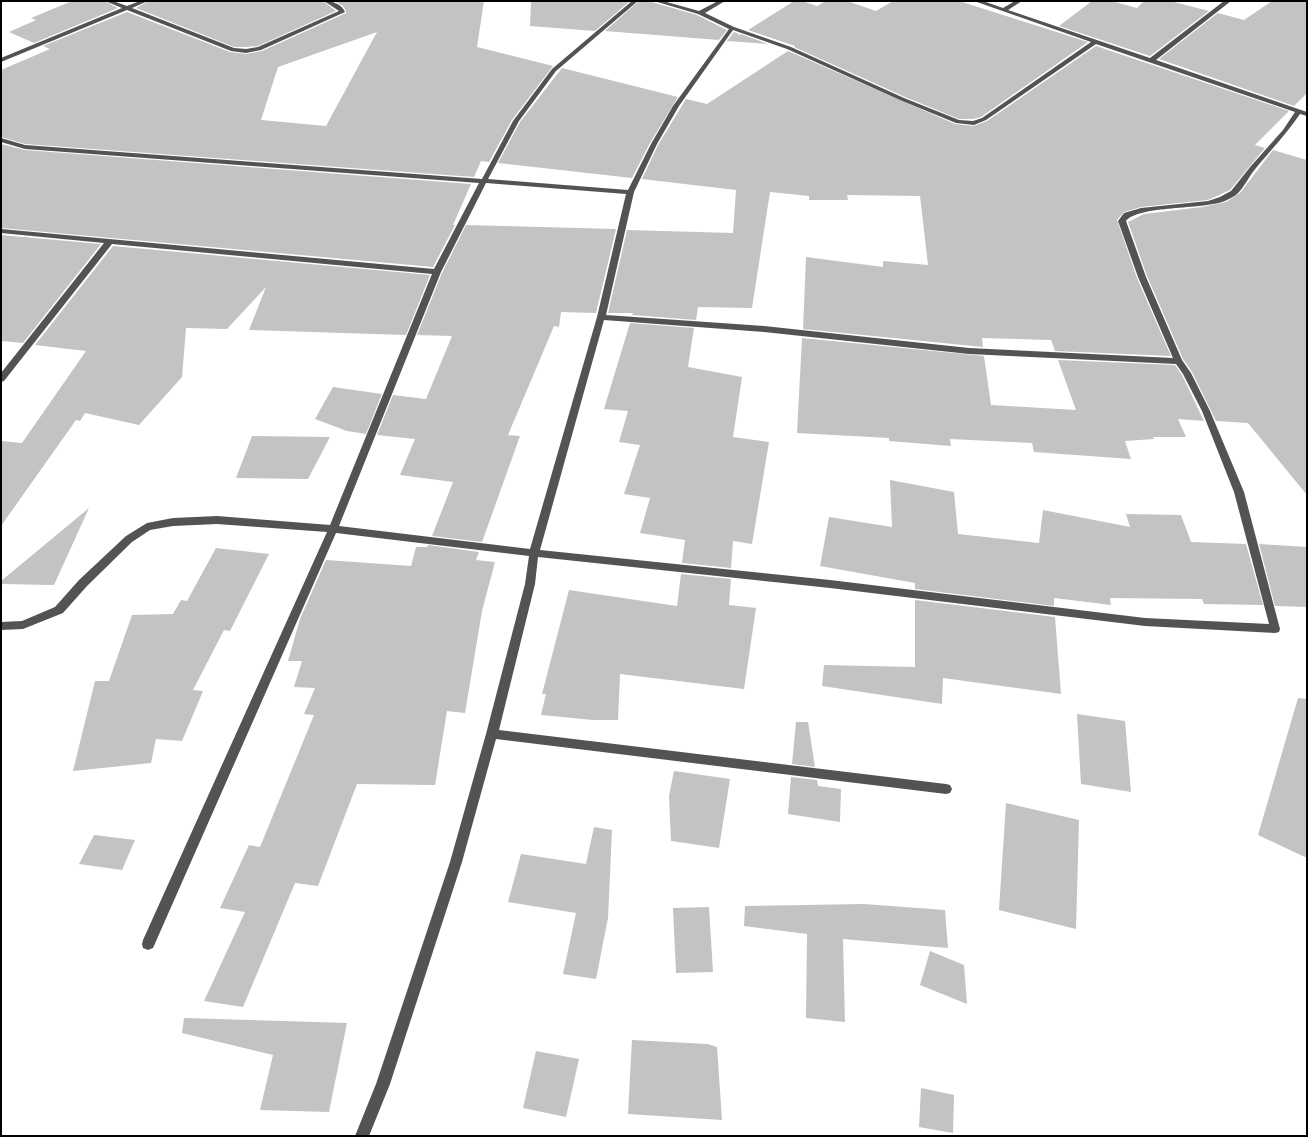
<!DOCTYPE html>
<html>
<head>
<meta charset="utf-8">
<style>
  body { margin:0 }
  #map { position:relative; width:1308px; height:1137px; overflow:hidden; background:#fff; font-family:"Varela Round",sans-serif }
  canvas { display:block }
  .frame { position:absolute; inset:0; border:2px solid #000; pointer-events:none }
</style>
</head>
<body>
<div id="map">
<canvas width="1308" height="1137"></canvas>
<div class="frame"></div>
</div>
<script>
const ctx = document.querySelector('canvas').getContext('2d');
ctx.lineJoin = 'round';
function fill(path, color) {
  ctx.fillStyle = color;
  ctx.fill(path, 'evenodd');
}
fill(new Path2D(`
  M72,1H104L118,8L34,43L9,32L36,20L31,18Z
  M149,1H323L336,11L258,46L246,47H234L136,8Z
  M334,1H484L477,47L553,66L512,120L489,162L481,161L474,177L25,144L1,137V70L50,49L43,46L127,12L230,52L246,54L262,51L346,13V11L343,6ZM377,32L326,126L261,120L278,67Z
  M531,1H630L595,31L530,26Z
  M639,1H648L697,15L727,30L719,40L605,31Z
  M794,1H802L817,6L826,1H847L876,11L893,1H959L1088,42L981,117L973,119H959L905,97L794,47L795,46L748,30Z
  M1092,1H1111L1137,8L1144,1H1170L1209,11L1150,56L1059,26Z
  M1272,1H1307V93L1294,106L1159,59L1218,13L1244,20Z
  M734,32L739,34L738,36L741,34L768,44L727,41Z
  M1096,46L1289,111L1255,145L1265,148L1230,190L1208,200L1141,207L1124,212L1117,220L1137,278L1171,356L1055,351L1051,340L982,338L983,347L803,329L806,257L883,267V261L928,265L920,196L847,195L848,200H809V196L770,192L752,308L698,307L696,320L632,315L633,313H608L627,230L733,233L736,190L642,179L658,145L686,99L707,104L788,51L955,124L974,126L987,121Z
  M562,68L678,97L650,143L632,178L498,163L520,122Z
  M1,144L25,150L471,184L453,225H455L433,267L1,228Z
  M1273,150L1307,160V495L1248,423L1216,421L1192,372L1183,359L1147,276L1128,222L1144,214L1202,207L1226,202L1240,193Z
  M466,225L616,229L596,313L561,312L559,327L554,326L508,435L520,436L482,542L432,536L453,482L400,475L415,439L377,435L393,395L426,399L452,336L417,335L442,273Z
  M1,235L101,244L23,343L1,341Z
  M113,246L430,275L406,335L249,330L266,287L227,329L186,328L182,377L139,425L85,413L80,421L76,420L1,526V441L22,443L86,351L35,345Z
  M630,323L694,328L688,367L742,377L733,437L769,442L752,544L733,541L731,568L682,563L685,540L640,533L650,498L624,494L640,445L619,442L628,411L604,409Z
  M802,338L984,356L991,405L1076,410L1058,360L1175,365L1182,375L1204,421L1178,419L1186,437H1153L1154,439L1125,441L1131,459L1034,452L1032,443L950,439L951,446L889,441V438L797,433Z
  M333,387L382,394L366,434L347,431L315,419Z
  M252,436L330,437L308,479L236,478Z
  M890,480L954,492L958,534L1039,543L1043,510L1130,527L1126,514L1181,515L1191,542L1246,544L1263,605L1204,604L1202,599L1110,598L1111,605L1054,598V606L915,589V583L820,566L829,517L892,527Z
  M89,508L54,585L1,584V581Z
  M1259,544L1307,547V607L1275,606Z
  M428,545L479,552L476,560L495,562L482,611L465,713L447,711L435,785L357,784L318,886L295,883L243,1007L204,1001L245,912L220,908L249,845L260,847L314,715L304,714L315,688L294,687L302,661H288L300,619L326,560L411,566L416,547H427Z
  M216,548L269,554L230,631L224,630L193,690L203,691L182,741L156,739L151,763L73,771L95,681H109L132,615L173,614L181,600L187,601Z
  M681,574L731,579L729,605L756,608L744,689L620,674L618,720H593L541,715L546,694H542L569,590L677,606Z
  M915,600L1055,617L1061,694L943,678L942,704L822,686L824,665L915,667Z
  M1298,698L1307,699V858L1258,835Z
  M1077,714L1125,721L1131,792L1081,784Z
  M796,722H808L815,767L792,764Z
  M674,771L730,779L719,848L671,841L669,796Z
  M791,777L817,780L818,786L841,789L840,822L788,814Z
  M1006,803L1079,820L1076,929L999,910Z
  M594,827L612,830L608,918L596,979L563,974L576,913L508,902L521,854L586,864Z
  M94,835L135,840L122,870L79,864Z
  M864,904L945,910L948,948L843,939L845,1022L806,1018L807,934L744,926L745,906Z
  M709,907L713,972L676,973L673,908Z
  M930,951L964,965L967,1004L920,985Z
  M184,1018L347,1023L329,1112L260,1110L273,1055L182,1033Z
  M632,1040L708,1044L717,1047L722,1120L628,1114Z
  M536,1051L579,1059L566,1117L523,1108Z
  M921,1088L954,1095L953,1133L919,1127Z`), '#c3c3c3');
fill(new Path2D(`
  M105,1H113L127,6L140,1H148L132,8L234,48L246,49L258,47L339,11L324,1C332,1 342,4 345,12L261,50L246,53L231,51L127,10L1,62V58L122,8Z
  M632,1H638L556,71L519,121L488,179L628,190L651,144L673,106L729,29L698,14L654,1H663L699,11L718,1H725L705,13L734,27L791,47L904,98L959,120L973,121L982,118L1091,42L974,1H983L1003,8L1015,1H1022L1008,10L1150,58L1224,1H1231L1156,60L1301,110L1307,112V116L1300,114C1287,133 1271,150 1256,168C1249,176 1244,188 1236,195C1233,197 1229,199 1225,201C1202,210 1139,205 1126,221L1146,277L1182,360L1191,373L1210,411L1244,492L1280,629L1279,632L1275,633L1145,626L830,588L538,557L535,584L499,730L946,784L950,785L952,789L950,793L946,794L496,739L462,862L390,1084L369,1136H355L376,1084L450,862L486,734L525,584L529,556L336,533L153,948L148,950L143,948L142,944L143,940L327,532L217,524L173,526L150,530L132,542L87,586L63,613L23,629L1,630V622L22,621L55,607L79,580L126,536L147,523L173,518L217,516L330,525L432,274L112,244L4,381L1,382V373L104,243L1,233V229L434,269L479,183L25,149L1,142V138L25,145L482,179L513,121L552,69ZM733,30L787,49L900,100L956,123L974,125L986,120L1096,44L1295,112L1283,130L1251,166L1231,191L1220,197L1208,201L1141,208L1124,213L1118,221L1138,277L1173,358L969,348L764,326L606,315L634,192L657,144L679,106ZM486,183L626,194L597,317L530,549L339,526L441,272ZM604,320L764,332L969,354L1176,364L1183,374L1202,411L1234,492L1269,624L1145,618L830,580L540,550Z`), '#535353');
</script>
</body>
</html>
